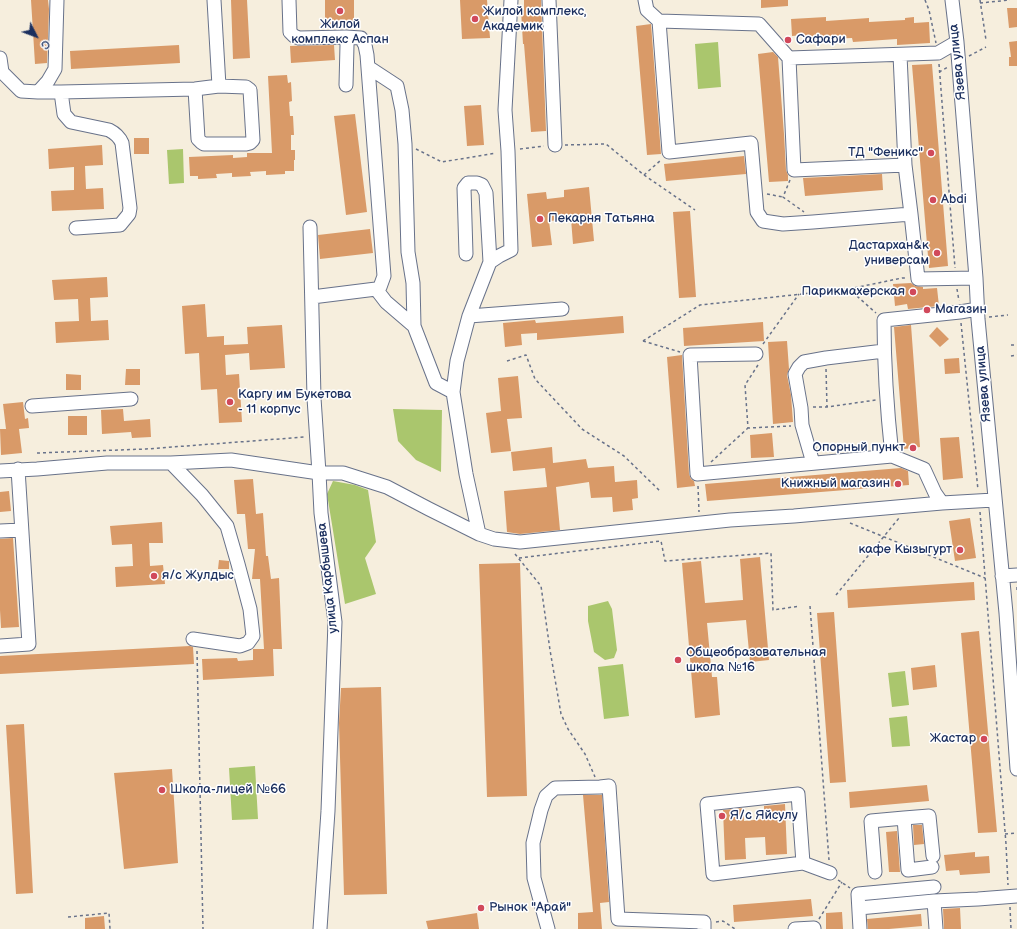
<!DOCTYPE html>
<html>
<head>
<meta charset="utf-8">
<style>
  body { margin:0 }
  #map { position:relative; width:1017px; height:929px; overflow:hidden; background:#f6eedd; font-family:"Balsamiq Sans",sans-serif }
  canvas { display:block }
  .north { position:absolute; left:16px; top:16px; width:40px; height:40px; -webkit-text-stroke:3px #fff; paint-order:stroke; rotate:132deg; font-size:11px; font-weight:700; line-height:16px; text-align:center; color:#1b2f5e }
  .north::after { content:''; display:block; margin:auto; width:14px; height:18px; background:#1b2f5e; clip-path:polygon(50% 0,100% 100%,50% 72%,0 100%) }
</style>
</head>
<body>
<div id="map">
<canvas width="1017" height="929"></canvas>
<div class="north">С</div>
</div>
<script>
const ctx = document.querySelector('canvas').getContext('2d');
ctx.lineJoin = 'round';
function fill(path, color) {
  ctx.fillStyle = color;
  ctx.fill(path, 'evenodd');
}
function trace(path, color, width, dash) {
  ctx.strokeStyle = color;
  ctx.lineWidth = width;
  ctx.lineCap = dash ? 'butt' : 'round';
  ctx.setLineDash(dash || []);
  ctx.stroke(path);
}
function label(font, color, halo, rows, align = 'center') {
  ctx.font = font + ' "Balsamiq Sans",sans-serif';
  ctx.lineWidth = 3;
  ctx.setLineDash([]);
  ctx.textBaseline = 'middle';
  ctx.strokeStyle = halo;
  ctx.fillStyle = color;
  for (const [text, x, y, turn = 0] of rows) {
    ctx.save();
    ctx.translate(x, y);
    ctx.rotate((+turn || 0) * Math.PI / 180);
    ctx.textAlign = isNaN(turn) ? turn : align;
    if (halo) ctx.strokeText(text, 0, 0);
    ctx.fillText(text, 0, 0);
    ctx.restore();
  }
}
fill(new Path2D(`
  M718,42L721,87L698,89L695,44Z
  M183,149L184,183L169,184L167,150Z
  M393,409L442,410L441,472L416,460L398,441Z
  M333,481L355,485L368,490L376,542L365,558L376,594L345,604L327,494Z
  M608,601L612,609L617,650L614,658L605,660L594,652L588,621V606Z
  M623,664L629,716L604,719L598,667Z
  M905,671L909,705L892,707L888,673Z
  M907,716L910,746L892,747L889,718Z
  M255,766L258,819L232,820L229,768Z`), '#aac66d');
fill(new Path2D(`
  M31,0H48L49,9L47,63L35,64Z
  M231,0H247L250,58L233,59Z
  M325,0H354V23L325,24Z
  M460,0H487L490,38L462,39Z
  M524,0H541L546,131L531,132L524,44H523L521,10H524Z
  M761,0H788V6L761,8Z
  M1007,8H1017V27L1009,28Z
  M826,17V21L869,18V22L905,20V18L914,17V23L929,22L930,43L897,45V39L853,42L852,38L804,40V35L792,36L791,19Z
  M651,24L661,154L647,155L636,26Z
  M1017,41V66H1009V57H1011L1009,42Z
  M179,45L180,63L71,69L70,51Z
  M334,45L335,60L291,63L290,46Z
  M773,52L778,57L784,134L786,170L788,175V181L769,182L758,54Z
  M932,64L948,266L929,268L912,65Z
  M287,75L288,83L291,82L292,101L289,102L290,116H293L294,135H291V150H295V160H294V171H285V174L266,175V171L250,172L251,176L232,177V173L216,174L217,178L198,179V176H190L189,157L233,155V158L247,157V153H272L268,76Z
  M481,105L484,145L467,146L464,106Z
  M355,114L367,212L346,215L334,116Z
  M134,138H149V154H134Z
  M102,145L103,165L85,166L86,189L103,188L104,209L52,211L51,191L74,190V167L49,169L48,149Z
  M744,156L746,174L666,181L664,164Z
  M882,174L883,190L805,196L803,178Z
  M589,187L594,241L573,244L571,219L549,221L552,245L532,247L527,194L546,192L547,199L564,197V190Z
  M690,211L696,297L679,298L673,212Z
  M370,229L373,253L320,259L318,235Z
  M107,277L108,297L90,298L91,321L108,320L109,340L56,343L55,322L79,321L78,299L54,300L52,280Z
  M911,283L915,286L923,287V289L937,288L939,306L908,309L907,304L895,306L893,284Z
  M205,304L207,337L224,336V345L248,344L247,327L282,325L285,368L250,370L249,353L225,355L226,375L239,374L242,422L219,423L217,389L201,390L199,353L185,354L182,306Z
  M623,316L624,333L537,340V333L521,334L522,345L505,347L503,323L535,320L536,323Z
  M763,322L764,341L684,346L683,328Z
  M911,325L920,447L904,449L894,327Z
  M937,327L949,339L940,347L929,336Z
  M787,341L789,369L787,375L791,395L793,422L773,424L768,342Z
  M682,355L689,474L691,479L694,481L695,486L677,488L667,357Z
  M959,358L960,373L945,374L944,359Z
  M126,369H140V385H125Z
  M66,374L81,375V390H66Z
  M518,376L522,418L507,419L511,451L491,453L486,413L501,411L498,378Z
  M23,402L25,419L28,418L29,428L19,429L22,453L1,455L0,429H6L3,404Z
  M123,409L124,421L150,419L151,437L132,438L131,432L102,434L101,410Z
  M68,416H87V435H68Z
  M772,433L774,457L751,458L750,435Z
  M959,437L963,478L943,480L940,438Z
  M552,447L553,463L586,459L588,468L614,466L615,482L637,480L638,498L632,499L633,510L613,512L612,497L591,498L589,482L556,487L560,530L520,534L507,532L504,491L547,487L545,468L513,471L511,452Z
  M901,468L908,471L909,485L707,501L705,484Z
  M253,479L256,514L263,513L266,556H268L271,579L279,578L282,649H273L274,676L203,680L202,659L237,658L238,661L253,660V649H264L260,579H252L255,549H248L245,514H237L234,480Z
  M9,491L11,511L0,512V492Z
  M970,518L976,558L955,561L949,521Z
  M162,522L163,543H149L150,566L163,565L165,584L116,587L115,567L133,566L132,544L112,545L110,526Z
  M13,538L19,627L1,628L0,610V539Z
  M760,557L769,660L750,662L746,620L707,623L712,677H717L720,715L695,718L682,563L701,561L705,603L743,600L740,559Z
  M219,560L229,561V569H218Z
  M520,563L527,796L487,797L479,564Z
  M974,582L975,600L848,608L847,590Z
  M834,612L846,782L830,783L817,613Z
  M979,631L997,832L978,833L961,633Z
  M190,646L193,647L194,664L0,674V656Z
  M935,665L937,687L913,690L911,668Z
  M381,687L387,894L344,895L339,723L341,688Z
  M24,724L33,893L16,894L6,725Z
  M172,769L178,863L124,869L114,773Z
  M927,785L929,801L850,808L849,792Z
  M583,795H602L609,902L600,903L602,929H578V913L593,912Z
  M785,804L787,854L766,855L765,837L745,838L746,859L725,860L723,810L743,808L744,821L764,819V806Z
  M913,825H922L924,844L914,845Z
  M897,831L900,872H889L886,832Z
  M975,852V857L989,856L990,873L960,875L959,870L946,871L944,855Z
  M811,899L813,916L734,922L733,905Z
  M960,908L961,929H944L943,909Z
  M842,912L843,929H826V913Z
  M477,913L479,929H428L426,921Z
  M921,914L922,926L889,929H868L867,919Z
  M104,916L105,929H85V918Z`), '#d99a68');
const minor = new Path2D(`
  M214,0L219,86
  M289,0L290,32L294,36L299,38L346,37L347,45L346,85
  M549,0L555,145
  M645,0L647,10L659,21L759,24L789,58L794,170L905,165
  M952,0L957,42L976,278L978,319L1006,613L1017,769
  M659,21L669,152L751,143L757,212L763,221L783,224L813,222L911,214
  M900,55L905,165L911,214L918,279L976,278
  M0,58L2,72L21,91L38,92H61L195,89L219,86L246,87L250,90L253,140L250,143L246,144H204L201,142L198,139L195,89
  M789,58L938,53L957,42
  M368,67L397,86L402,110L405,144L408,252L413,283L414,326L436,383L453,392
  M38,92L48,81L55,69L57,0
  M61,92L64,114L71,122L109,130C115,133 119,136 122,143L130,208L129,214L120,225L76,228
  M310,227L314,398L319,473L321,513L335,622L328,811L320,929
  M466,254L464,188L468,183H477L482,185L486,193L490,262
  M376,289L386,302L414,326
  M312,297L376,289L380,287L384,276L367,55L365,45L361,38L346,37
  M469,316L562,309
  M756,354L690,355L697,474L892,456L924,469L935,493L942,503
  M32,406L131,399
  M892,456C887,410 884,365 884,320L960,312L978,309
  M171,463L202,495L227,526L238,564L250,609L253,636L248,643L240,646L193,639
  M813,463L802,425L801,408L795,374L799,367L804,362L826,358L884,351
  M0,471L37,469L107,463H171L231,460L319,473H343L387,487L429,509L479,534L494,539L520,542L730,520L794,516L942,503L994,500
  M0,531L21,530
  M479,534L466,474L453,392L457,361L469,316L490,262L499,256L511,250L508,151L505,110L511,0
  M1002,576L1017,575
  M0,646L29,644L18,469
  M803,863L798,794L707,804L713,874L803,863L830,873
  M932,867L908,870L904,818L929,816L933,856
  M875,872L871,821L904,818
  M934,901L936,929
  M859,908L934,901L978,899L1017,896
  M548,929L534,878L533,843L541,810L546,796L555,788L600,787L609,786L618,919L704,922V929
  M795,929L814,928V929
  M860,929L858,894L934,887`);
trace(minor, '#68728a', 15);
trace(new Path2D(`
  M925,0L929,10L936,43
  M980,0L986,40
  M980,3L1010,0
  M969,56L986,47
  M939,64L955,268
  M939,72L948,67
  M565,145L606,144L644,175L695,210
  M416,149L442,162L496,153
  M520,149L544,146
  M644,175L661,160
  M790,180L783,197L804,212
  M767,194L783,197
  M849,289L902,278H907
  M957,289L959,301
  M989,317L1008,315
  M961,323L978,490
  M643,341L700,305L849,289L876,313
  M643,341L680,352
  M763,344L799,294
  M1011,345H1017
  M1011,356L1017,355
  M507,361L526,355L535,379L582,429L624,456L661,492
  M758,365L745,385L748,428L791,426
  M826,369L827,407
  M813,407H827L876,400
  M37,453L146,449L305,437
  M711,462L748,428
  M698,486L699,512
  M980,512L1006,844L1008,885
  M850,523L985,578
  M515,554L541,586L550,650L561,714L568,729L585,754L595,777
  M519,558L661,541L665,561L771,553L773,610L800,606
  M1017,587V593
  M836,595L899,518
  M810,606L829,860
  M197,651L203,929
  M1005,834L1017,833
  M838,880L850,888
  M1010,907L1011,929
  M68,917L109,913L110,929
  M819,919L842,882
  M716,922L723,921L735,929`), '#68728a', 1.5, [3, 3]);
trace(minor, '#fff', 13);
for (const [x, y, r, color] of [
  [340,11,4,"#d1495b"],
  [475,19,4,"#d1495b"],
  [788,40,4,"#d1495b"],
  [931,153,4,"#d1495b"],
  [933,200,4,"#d1495b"],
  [540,219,4,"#d1495b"],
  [937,253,4,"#d1495b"],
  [913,292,4,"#d1495b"],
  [927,310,4,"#d1495b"],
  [230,402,4,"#d1495b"],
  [913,448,4,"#d1495b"],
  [898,484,4,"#d1495b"],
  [960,550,4,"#d1495b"],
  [154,576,4,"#d1495b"],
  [678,660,4,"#d1495b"],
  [984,739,4,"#d1495b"],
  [162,790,4,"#d1495b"],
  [722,816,4,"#d1495b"],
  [481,908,4,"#d1495b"]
]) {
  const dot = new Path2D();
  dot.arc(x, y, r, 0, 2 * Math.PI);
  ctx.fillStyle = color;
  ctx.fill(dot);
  trace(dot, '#fff', 1.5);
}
label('13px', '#1b2f5e', '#fff', [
  ["Жилой комплекс,",483,12],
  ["Академик",483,27],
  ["Жилой",340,25,"center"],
  ["комплекс Аспан",340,40,"center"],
  ["Сафари",796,40],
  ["ТД \"Феникс\"",923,153,"right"],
  ["Abdi",941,200],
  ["Пекарня Татьяна",548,219],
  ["Дастархан&к",929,246,"right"],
  ["универсам",929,261,"right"],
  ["Парикмахерская",905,292,"right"],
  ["Магазин",935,310],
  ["Каргу им Букетова",238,395],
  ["- 11 корпус",238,410],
  ["Опорный пункт",905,448,"right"],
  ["Книжный магазин",890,484,"right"],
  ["кафе Кызыгурт",952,550,"right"],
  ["я/c Жулдыс",162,576],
  ["Общеобразовательная",686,653],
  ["школа №16",686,668],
  ["Жастар",976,739,"right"],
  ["Школа-лицей №66",170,790],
  ["Я/c Яйсулу",730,816],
  ["Рынок \"Арай\"",489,908]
], 'left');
label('13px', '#1b2f5e', '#fff', [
  ["Язева улица",958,62,-96],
  ["Язева улица",984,384,-95],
  ["улица Карбышева",328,578,-96]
]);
</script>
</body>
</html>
